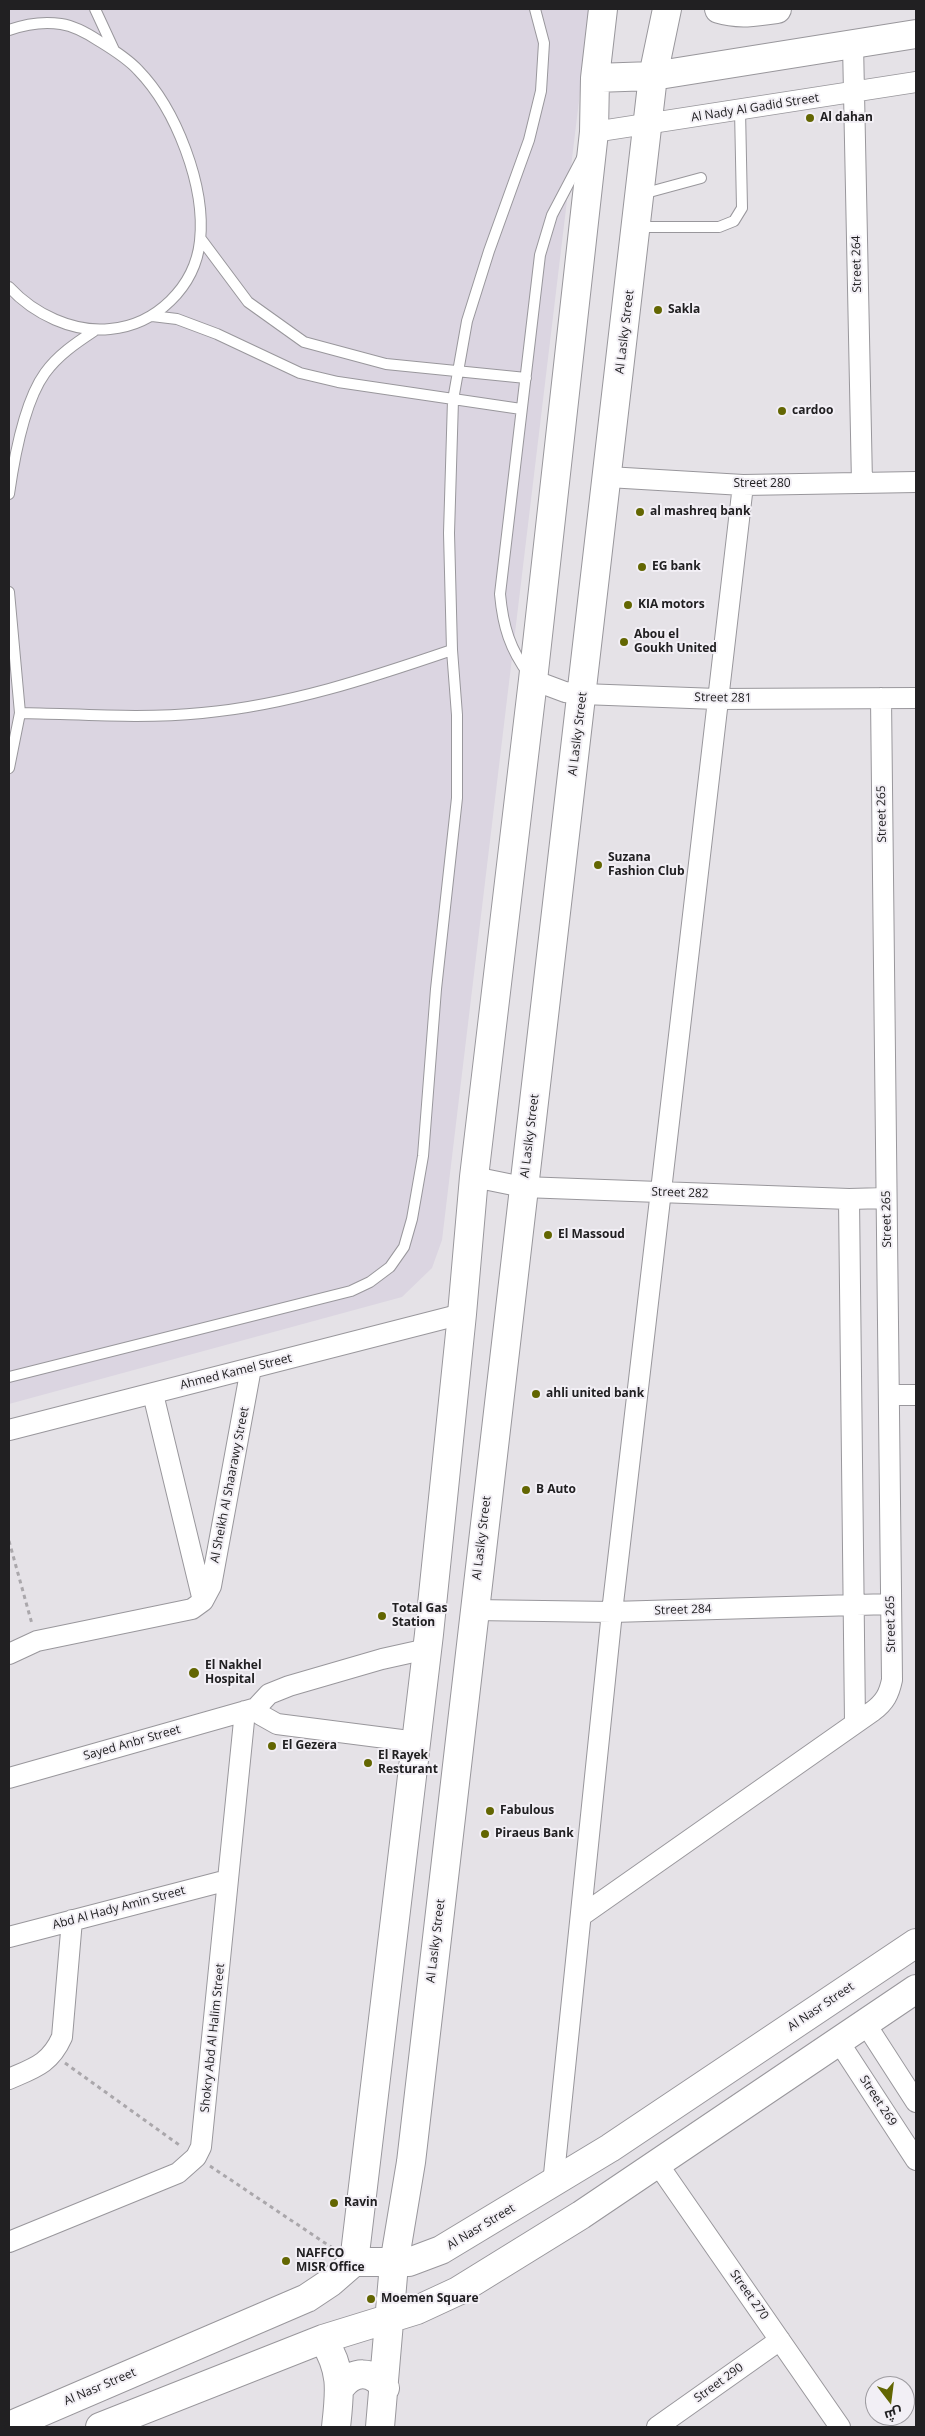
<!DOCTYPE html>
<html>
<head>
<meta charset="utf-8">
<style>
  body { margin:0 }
  #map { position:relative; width:925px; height:2436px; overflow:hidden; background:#e5e2e7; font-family:"Open Sans",Cairo,sans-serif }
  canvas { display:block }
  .frame { position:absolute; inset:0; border:10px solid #212022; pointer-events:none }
  .north { position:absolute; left:865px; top:2376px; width:50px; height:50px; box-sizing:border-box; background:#f2eff5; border:1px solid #9e9ca1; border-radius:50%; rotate:165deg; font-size:14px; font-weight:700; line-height:20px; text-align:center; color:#212022 }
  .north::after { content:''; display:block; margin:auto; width:18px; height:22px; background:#636602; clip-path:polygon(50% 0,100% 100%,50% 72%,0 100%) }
</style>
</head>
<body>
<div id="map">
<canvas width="925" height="2436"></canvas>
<div class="frame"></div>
<div class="north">ش</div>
</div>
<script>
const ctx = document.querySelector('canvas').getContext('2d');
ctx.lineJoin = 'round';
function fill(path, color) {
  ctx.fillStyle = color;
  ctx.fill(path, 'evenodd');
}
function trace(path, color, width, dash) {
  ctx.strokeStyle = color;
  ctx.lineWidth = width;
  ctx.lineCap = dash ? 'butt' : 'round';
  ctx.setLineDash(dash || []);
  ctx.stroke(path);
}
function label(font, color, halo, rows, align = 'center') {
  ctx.font = font + ' "Open Sans",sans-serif';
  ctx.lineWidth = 4;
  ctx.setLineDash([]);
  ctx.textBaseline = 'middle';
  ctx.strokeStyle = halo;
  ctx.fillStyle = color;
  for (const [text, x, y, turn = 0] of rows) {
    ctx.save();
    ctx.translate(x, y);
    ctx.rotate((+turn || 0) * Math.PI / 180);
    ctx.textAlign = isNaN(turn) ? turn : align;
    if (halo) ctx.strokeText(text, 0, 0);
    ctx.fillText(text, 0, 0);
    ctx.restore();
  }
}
fill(new Path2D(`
  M9,9H590L442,1240L432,1268L402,1297L9,1404Z`), '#dbd5e1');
const lane = new Path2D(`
  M95,9L114,50
  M9,30C26,24 42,21 61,24C75,26 87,33 99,41C112,49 127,58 138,70C176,109 206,186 200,241C195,287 156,325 110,329C73,333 34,314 9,287
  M642,194L701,178
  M638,227H719L734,221L742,208L740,110
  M201,239L248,302L304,342L386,364L526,378
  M152,316L177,319L217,334L300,373L338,382L521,409
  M9,494C14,459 24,402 45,373C58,355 76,343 94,331
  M9,592L20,713L9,768
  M529,675C510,649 503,627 500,594L540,255L552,215L582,158
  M20,713C80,714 142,719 202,713C289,705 370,678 452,650
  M9,1377L351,1291L370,1282L390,1267L404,1247L412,1219L423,1156L436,989L457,798V715L452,650L449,533L453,400L467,321L489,251L529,140L541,91L544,43L535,9`);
const street = new Path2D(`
  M853,44L862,483
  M594,132L916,82
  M608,477L743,485L916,482
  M533,680L565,692L582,694L717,699L916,698
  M474,1177L523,1187L849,1199L886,1198
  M849,1199L855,1723
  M153,1394L203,1601
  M889,1395H916
  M9,1430L462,1314
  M474,1610L612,1612L891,1604
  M9,1654L37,1641L192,1609L203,1601L211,1586L251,1368
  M256,1708L261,1715L277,1724L417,1742
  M9,1778L256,1708L269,1694L289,1686L382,1659L427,1649
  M581,1916L873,1711C885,1702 889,1694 892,1680L881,698
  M9,1937L228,1880
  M865,2023L916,2102
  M839,2042L916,2160
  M9,2079C34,2068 50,2064 62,2037L72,1920
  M657,2163L840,2427
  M553,2184L612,1612L743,485
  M9,2242L178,2173L196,2157L201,2147L245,1711
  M657,2427L780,2340`);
const secondary = new Path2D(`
  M719,9C738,15 757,12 777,9
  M595,78L653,76L916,34
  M354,2262L429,1634L462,1314L474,1177L533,680L594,132L595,78L603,9
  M323,2339C343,2371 340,2391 336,2427
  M341,2387C354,2370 372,2370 385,2388
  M9,2426L307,2298L331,2282L354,2262H409L441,2250L610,2148L916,1943
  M100,2427L323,2339L417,2310L458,2291L581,2215L916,1989
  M380,2427L394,2264L411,2162L653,76L667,9`);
trace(lane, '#99979c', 12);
trace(street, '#99979c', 22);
trace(secondary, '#99979c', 30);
trace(new Path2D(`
  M9,1541L32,1624
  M65,2063L182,2147
  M210,2166L334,2249`), '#aaa7ab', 3, [4, 4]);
trace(lane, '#fff', 10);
trace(street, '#fff', 20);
trace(secondary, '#fff', 28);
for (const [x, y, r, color] of [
  [810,118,5,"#636602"],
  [658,310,5,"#636602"],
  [782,411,5,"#636602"],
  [640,512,5,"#636602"],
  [642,567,5,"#636602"],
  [628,605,5,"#636602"],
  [624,642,5,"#636602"],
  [598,865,5,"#636602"],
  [548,1235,5,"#636602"],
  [536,1394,5,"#636602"],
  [526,1490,5,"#636602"],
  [382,1616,5,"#636602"],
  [194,1673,6,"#636602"],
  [272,1746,5,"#636602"],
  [368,1763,5,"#636602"],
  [490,1811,5,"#636602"],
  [485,1834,5,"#636602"],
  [334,2203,5,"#636602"],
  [286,2261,5,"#636602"],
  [371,2299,5,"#636602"]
]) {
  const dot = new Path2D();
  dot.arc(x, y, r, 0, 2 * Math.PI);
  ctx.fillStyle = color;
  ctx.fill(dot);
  trace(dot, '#f2eff5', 2);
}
label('12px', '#212022', '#f2eff5', [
  ["Al Nady Al Gadid Street",755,108,-9],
  ["Street 264",857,264,-91],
  ["Al Laslky Street",625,332,-83],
  ["Street 280",762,484],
  ["Street 281",723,698,1],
  ["Al Laslky Street",578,734,-83],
  ["Street 265",882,814,-91],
  ["Al Laslky Street",530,1136,-83],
  ["Street 282",680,1193,2],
  ["Street 265",887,1219,-91],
  ["Ahmed Kamel Street",236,1372,-14],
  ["Al Sheikh Al Shaarawy Street",230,1485,-79],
  ["Al Laslky Street",482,1538,-83],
  ["Street 284",683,1610,-2],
  ["Street 265",891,1624,-91],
  ["Sayed Anbr Street",132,1743,-16],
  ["Abd Al Hady Amin Street",119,1908,-15],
  ["Al Laslky Street",436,1941,-83],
  ["Al Nasr Street",821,2007,-34],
  ["Shokry Abd Al Halim Street",213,2038,-84],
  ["Street 269",878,2101,57],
  ["Al Nasr Street",481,2227,-31],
  ["Street 270",749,2295,55],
  ["Street 290",719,2383,-36],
  ["Al Nasr Street",100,2387,-23]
]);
label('bold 12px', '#212022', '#f2eff5', [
  ["Al dahan",820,118],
  ["Sakla",668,310],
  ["cardoo",792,411],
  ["al mashreq bank",650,512],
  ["EG bank",652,567],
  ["KIA motors",638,605],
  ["Abou el",634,635],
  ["Goukh United",634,649],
  ["Suzana",608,858],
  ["Fashion Club",608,872],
  ["El Massoud",558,1235],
  ["ahli united bank",546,1394],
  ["B Auto",536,1490],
  ["Total Gas",392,1609],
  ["Station",392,1623],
  ["El Nakhel",205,1666],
  ["Hospital",205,1680],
  ["El Gezera",282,1746],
  ["El Rayek",378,1756],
  ["Resturant",378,1770],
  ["Fabulous",500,1811],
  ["Piraeus Bank",495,1834],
  ["Ravin",344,2203],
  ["NAFFCO",296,2254],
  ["MISR Office",296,2268],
  ["Moemen Square",381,2299]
], 'left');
</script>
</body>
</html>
